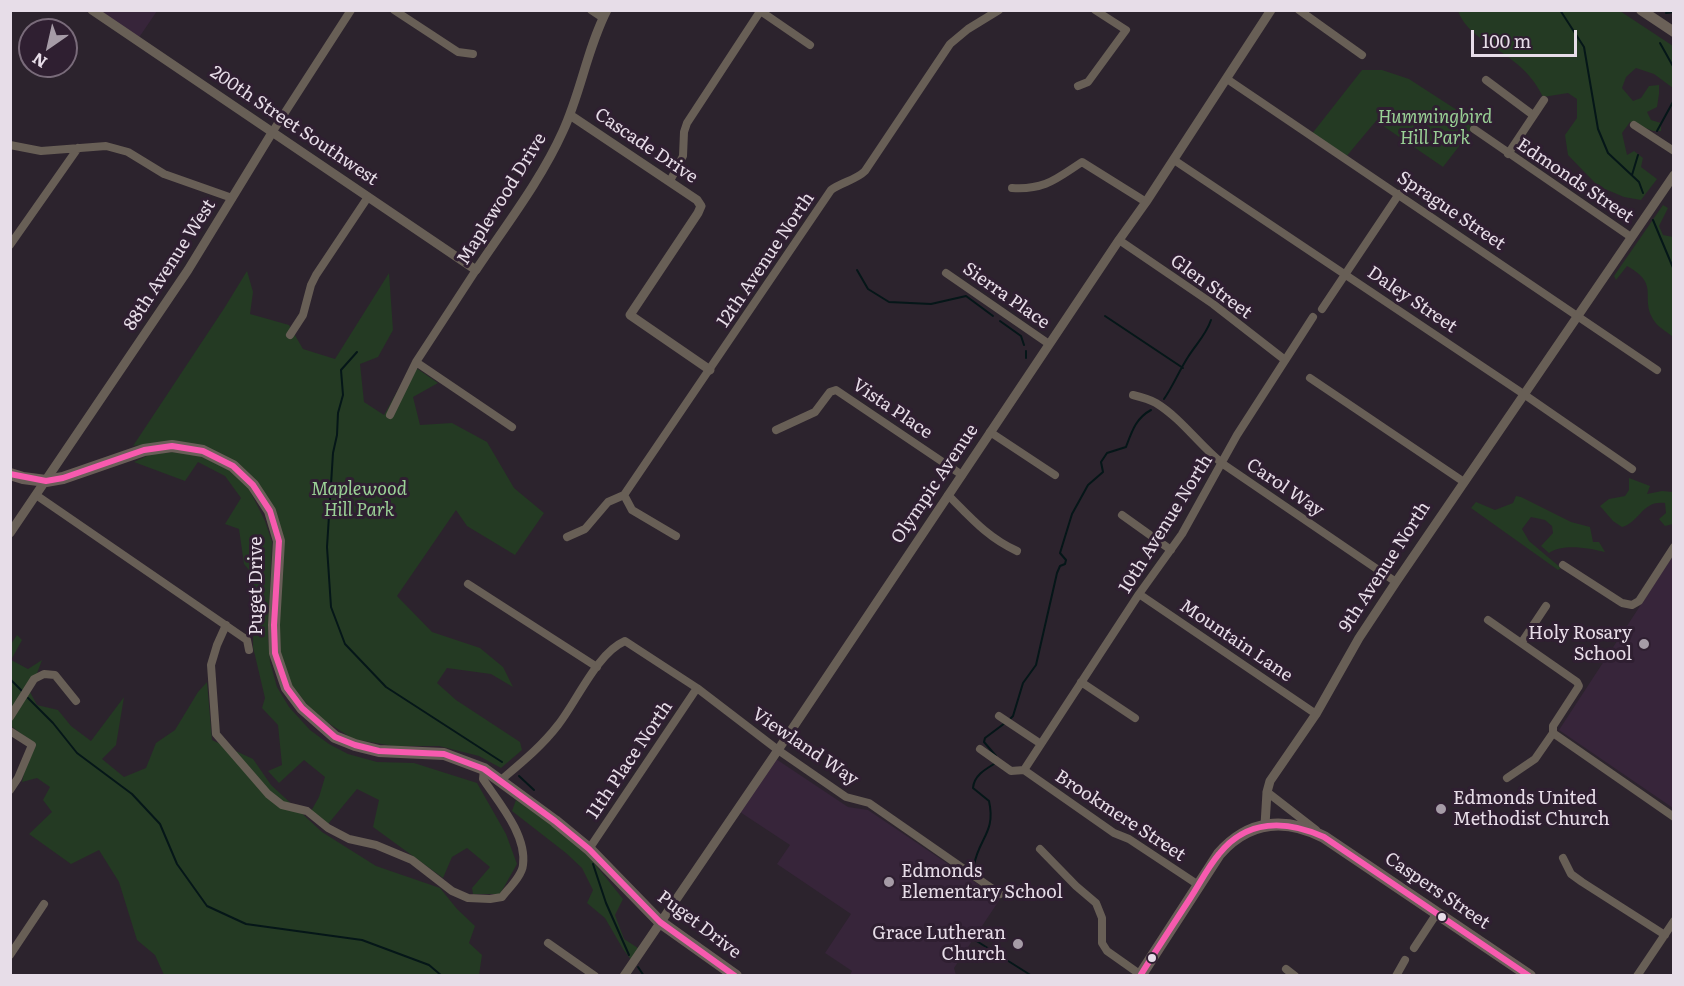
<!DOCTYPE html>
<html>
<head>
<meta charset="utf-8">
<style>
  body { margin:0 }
  #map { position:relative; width:1684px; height:986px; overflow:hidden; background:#2c232d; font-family:Literata,serif }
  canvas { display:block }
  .frame { position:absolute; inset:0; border:12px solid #e7dde8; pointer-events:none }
  .north { position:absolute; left:18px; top:18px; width:60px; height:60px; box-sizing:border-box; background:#2f1f31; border:2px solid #796b7a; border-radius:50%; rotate:214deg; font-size:16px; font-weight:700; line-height:24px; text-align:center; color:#e7dde8 }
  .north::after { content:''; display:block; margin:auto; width:21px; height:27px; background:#a69ca7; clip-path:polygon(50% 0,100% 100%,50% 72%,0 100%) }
  .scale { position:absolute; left:1471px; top:30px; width:106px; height:27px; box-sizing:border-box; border:3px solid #e7dde8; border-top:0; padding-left:8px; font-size:18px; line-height:21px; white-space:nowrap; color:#e7dde8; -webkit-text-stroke:4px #2f1f31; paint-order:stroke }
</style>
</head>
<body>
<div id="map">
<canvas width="1684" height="986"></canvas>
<div class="frame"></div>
<div class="north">N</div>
<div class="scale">100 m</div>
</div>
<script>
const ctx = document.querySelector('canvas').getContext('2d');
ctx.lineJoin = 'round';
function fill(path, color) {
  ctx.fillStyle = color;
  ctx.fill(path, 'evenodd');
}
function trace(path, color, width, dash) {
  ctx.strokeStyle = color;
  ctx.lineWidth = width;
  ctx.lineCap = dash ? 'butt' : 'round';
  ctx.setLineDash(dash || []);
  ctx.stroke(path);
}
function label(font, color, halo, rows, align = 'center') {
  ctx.font = font + ' Literata,serif';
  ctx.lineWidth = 6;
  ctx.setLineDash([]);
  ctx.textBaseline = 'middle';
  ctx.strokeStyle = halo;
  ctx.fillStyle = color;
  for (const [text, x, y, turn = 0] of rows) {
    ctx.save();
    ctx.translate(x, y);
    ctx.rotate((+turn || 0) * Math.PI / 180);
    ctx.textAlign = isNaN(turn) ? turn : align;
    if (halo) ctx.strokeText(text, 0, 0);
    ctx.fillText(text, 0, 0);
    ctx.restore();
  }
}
fill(new Path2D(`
  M96,11H157L138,39Z
  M1672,557L1674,558L1673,808L1559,730Z
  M776,759L848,807L868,810L1000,899L954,968L956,975H850L852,971L825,953L851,914L777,864L790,845L740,812Z`), '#37253a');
fill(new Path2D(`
  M1458,11H1620L1673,46V88L1654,74L1636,68L1626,77L1622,88L1633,101L1641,98L1649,86L1659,85V94L1657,107L1647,112L1651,120L1661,123V131H1653L1630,122L1622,133L1627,155L1634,151L1643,158L1641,167L1657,179L1641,200L1624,197L1598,186L1568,155L1565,135L1577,118V99L1568,93L1543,97C1536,83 1528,73 1517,64C1498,47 1467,36 1458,11Z
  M1362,70H1382L1409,79L1477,123L1443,167L1376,121L1345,158L1311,135Z
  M1663,205L1668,208L1659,226L1663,235L1673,237V337C1668,332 1659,328 1655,322C1638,298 1662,285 1627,266L1616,280L1614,276Z
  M247,271L253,292L250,314L289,325L303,349L335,359L389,273L393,330L378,357L360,364L364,402L384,415L412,365L438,383L413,397L420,425L452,423L487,442L514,488L544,513L515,555L467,526L456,510L397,596L432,632L480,648L503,667L513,687L491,674L447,668L437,683L456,700L520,742L522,750L501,768L479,756L439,746H393L353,739L316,715L292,686L281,656L279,622L282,556L259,485L172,441L133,446L225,307Z
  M173,452L195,454L231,470L248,487L265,521L272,542L268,634L270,662L277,687L289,707L310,730L329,744L348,754L377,762L414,763L477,783L506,834L517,864L500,894H473L472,888L490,867L467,848L452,857L443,878L373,827L379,800L357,789L328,824L310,813L319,797L325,777L304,760L279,783L268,771L282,765L278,725L262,708L265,698L253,647L254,576L244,564L239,529L225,524L241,498L225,476L198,462L185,481L134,462L151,454Z
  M1629,478L1650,486L1647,494L1662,491L1673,492V524L1665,526L1659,519L1666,513L1665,503C1642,500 1640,522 1622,527L1613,521L1600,506L1609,499L1625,496L1629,490Z
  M1516,496L1521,497L1571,522L1590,527L1593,542H1599L1605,552C1589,548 1563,543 1549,553L1541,546L1553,533L1552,526L1545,520L1531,517L1522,529L1529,541L1561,568L1558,570L1471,508L1476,502L1495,510L1513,503Z
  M17,635L22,640L11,660L28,669L42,660L30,692L37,705L58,710L71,726L91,741L124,697L116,745L102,759L124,777L146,768L156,743L175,730L198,692L207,682L212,740L253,759L271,785L322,832L376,866L440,888L457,909L475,926L469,943L482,955L479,975H164L155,955L137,940L119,882L99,850L71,864L29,834L52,812L43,800L50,787L37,778L22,782L25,768L36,745L11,726V644Z
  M516,800L554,826L591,859L623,899L615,915L624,939L641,950L632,961L623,949L605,918L587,903L593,890L582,868L566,853L512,811Z`), '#243a23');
trace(new Path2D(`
  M1560,10L1584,47L1598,129L1608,153L1639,182L1643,193
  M1666,13L1674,12
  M1660,43L1674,68
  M1657,131L1674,100
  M1632,175L1638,155
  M1653,220L1674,270
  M857,270L868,289L889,302L931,304L966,296L993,316
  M1105,316L1183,368
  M1000,321L1021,336L1024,345
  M1026,351V358
  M357,352L341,370L343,395L338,413L337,435L333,453L327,547L331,607L345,644L386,687L502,762
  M1164,399C1173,386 1179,371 1188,357C1196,344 1206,335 1211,320
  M10,679L22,691
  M28,698L53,723L77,753L132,794L160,824L177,864L207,906L246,924L362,940L429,965L442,976
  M1010,719L1013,716L1023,683L1036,665L1057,573L1060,566L1065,564L1066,560L1060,553L1072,514L1088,485L1103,472L1101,462L1107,453L1126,447C1132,431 1136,418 1151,410
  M996,756L984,742L985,738L1005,723
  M519,776L534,790
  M593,864L606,903L629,955
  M974,865C979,838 996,832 989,801L973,788C974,776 984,770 994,764
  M975,940L1032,976
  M638,967L644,976`), '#051618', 2);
trace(new Path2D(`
  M394,10L458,52L473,54
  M591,10L603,18
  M759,10L810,45
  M1299,10L1362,55
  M1227,79L1657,370
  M1486,80L1533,115
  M1078,86L1088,82L1126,30L1095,10
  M1634,125L1674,151
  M1474,129L1631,237
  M273,131L351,10
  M10,145L41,151L106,146L128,152L164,174L232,198
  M1508,154L1544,100
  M1174,160L1525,395L1632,469
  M670,181L683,156L684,132L687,123L761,10
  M1012,188C1045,190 1056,179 1082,162L1146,202
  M1119,240L1213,304L1285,360
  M10,245L78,148
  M946,273L1049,344
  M1322,309L1399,194
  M290,335L303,315L311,285L316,275L368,197
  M416,362L512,427
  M1310,378L1464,482
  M1133,395C1141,397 1149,399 1156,403C1182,419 1199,445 1223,464L1396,582
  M390,415L416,362L476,270
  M776,430L815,412L830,392L836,390L962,475
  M990,432L1055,475
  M36,495L247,640L249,650
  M624,495L632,510L676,536
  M948,495C970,517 988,538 1017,551
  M1122,515L1171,550
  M567,537L585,529L608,502L624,495L831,190C842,182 856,180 865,171L950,44L968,29L999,10
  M1563,565L1622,603L1632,605L1639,601L1674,547
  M468,584L597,667
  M1139,594L1316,714
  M1488,620L1577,682L1579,686L1553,726V733
  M226,625L217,645L211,665L216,734L268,794L282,805L307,811L328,828L349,839L376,845L412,860L452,891L468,898L490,899L502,897C509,888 522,876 523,865C527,835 499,803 483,779L484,769
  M1522,642L1546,606
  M1081,682L1135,718
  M999,716L1041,744
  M10,717L34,679L44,674L55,675L76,701
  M10,731L32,745L18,778L10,790
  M1553,733L1674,817
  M980,749L1011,771L1024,770
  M1024,770L1139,594L1182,534L1237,435L1313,317
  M1024,770L1114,833L1129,839L1200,886
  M1507,778L1535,759L1553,733
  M501,780C521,763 542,746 558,725C577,701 597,653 625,641L697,688L778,750L846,797L869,803L1000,894
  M1267,792L1316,830
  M589,849L697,688
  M1040,849L1076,886L1096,903L1102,918V943L1107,951L1141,975
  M1563,858L1571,874L1582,882L1665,935
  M548,943L595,976
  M1414,948L1437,913
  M10,955L44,904
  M1286,969L1295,976
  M1396,976L1405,960
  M1637,976L1674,921`), '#685f56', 8);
trace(new Path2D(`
  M92,10L476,270C506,225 541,180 563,131C581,92 587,49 607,10
  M570,115L697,200L701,206L698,213L630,315L710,370
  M10,533L188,270L273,131
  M1265,825L1267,792L1270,781L1316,714L1359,638L1396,582L1674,175
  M624,976L778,750L1119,240L1146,202L1271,10`), '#685f56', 9);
trace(new Path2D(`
  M1641,10L1674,32`), '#6b6158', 10);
trace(new Path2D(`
  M10,474L23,478L46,481L63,478L144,450L172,446L203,451L233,466L253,485L270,511L279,541L274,625L275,653L287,688L302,708L335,737L355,745L379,751L444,754L484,769L555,821L589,849L660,922L736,976
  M1140,976L1219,854C1249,820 1285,817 1324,837L1530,976`), '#695e58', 12);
trace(new Path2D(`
  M10,474L46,481L63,478L144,450L172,446L203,451L233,466L253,485L270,511L279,541L274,625L275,653L287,688L302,708L335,737L355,745L379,751L444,754L484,769L555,821L589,849L660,922L735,976
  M1140,976C1157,949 1174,923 1191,897C1200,883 1208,867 1219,854C1247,819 1286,820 1324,837L1529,976`), '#f75aaf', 6);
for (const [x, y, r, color] of [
  [1644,644,6,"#a69ca7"],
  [1441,809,6,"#a69ca7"],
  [889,882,6,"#a69ca7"],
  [1442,917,5,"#e7dde8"],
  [1018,944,6,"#a69ca7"],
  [1152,958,5,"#e7dde8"]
]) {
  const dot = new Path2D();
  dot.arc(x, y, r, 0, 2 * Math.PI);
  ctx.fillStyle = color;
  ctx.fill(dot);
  trace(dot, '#2f1f31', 2);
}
label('italic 18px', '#9ad196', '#2f1f31', [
  ["Hummingbird",1435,118],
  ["Hill Park",1435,139],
  ["Maplewood",359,490],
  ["Hill Park",359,511]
]);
label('18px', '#e7dde8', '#2f1f31', [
  ["200th Street Southwest",294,126,34],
  ["Cascade Drive",646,146,34],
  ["Edmonds Street",1575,181,34],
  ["Maplewood Drive",502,199,-58],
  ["Sprague Street",1451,211,34],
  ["12th Avenue North",766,260,-56],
  ["88th Avenue West",170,265,-57],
  ["Glen Street",1211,287,36],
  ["Sierra Place",1006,296,35],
  ["Daley Street",1412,300,34],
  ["Vista Place",892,409,34],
  ["Olympic Avenue",935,484,-56],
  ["Carol Way",1285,488,34],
  ["10th Avenue North",1166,524,-58],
  ["9th Avenue North",1385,567,-57],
  ["Puget Drive",257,586,-90],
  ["Mountain Lane",1236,641,34],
  ["Viewland Way",805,747,34],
  ["11th Place North",630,760,-56],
  ["Brookmere Street",1120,816,33],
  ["Caspers Street",1437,891,34],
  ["Puget Drive",699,925,37]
]);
label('18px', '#e7dde8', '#2f1f31', [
  ["Holy Rosary",1632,634],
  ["School",1632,655],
  ["Edmonds United",1453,799,"left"],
  ["Methodist Church",1453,820,"left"],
  ["Edmonds",901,872,"left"],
  ["Elementary School",901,893,"left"],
  ["Grace Lutheran",1006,934],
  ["Church",1006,955]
], 'right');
</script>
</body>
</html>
